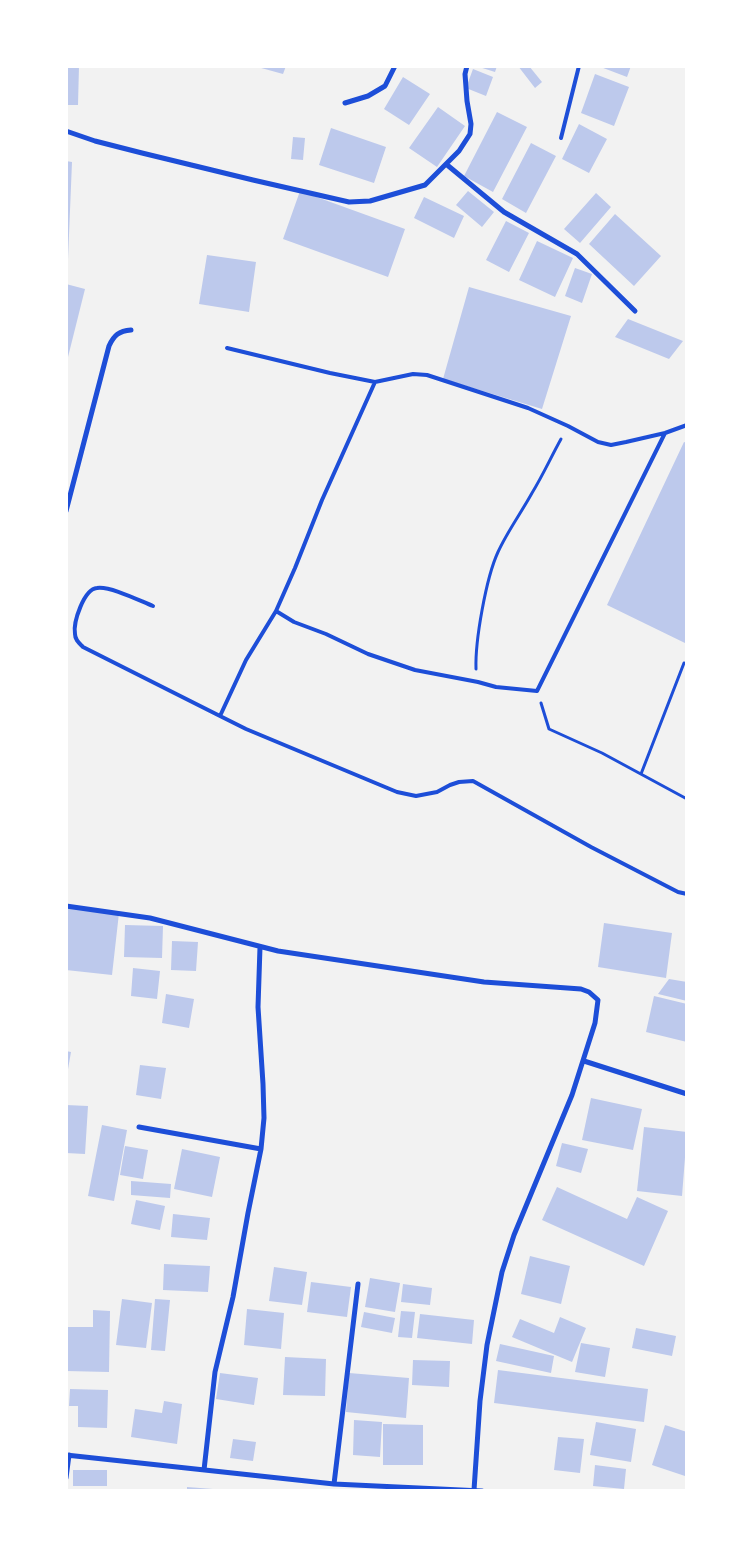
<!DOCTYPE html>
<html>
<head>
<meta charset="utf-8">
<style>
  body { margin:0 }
  #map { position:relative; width:753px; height:1557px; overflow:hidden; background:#f2f2f2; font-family:"Public Sans",sans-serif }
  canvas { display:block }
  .frame { position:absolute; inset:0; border:68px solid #fff; pointer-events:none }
</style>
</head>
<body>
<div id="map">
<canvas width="753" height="1557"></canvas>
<div class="frame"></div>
</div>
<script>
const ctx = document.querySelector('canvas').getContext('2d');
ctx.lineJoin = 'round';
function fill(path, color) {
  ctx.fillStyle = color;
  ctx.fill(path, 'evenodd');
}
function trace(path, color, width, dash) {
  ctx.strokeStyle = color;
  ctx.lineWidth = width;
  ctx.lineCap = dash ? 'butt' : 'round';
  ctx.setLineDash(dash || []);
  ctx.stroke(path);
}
fill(new Path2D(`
  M66,66H79L78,105H66Z
  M254,66H286L283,74Z
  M476,66H497L495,72Z
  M518,66H529L542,82L535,88Z
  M598,66H631L627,77Z
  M473,69L493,77L486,96L466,88Z
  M595,74L629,87L614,126L581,113Z
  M403,77L430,94L409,125L384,109Z
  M438,107L465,126L437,167L409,148Z
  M497,112L527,127L493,192L464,176Z
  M579,124L607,139L589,173L562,159Z
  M331,128L386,147L374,183L319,165Z
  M293,137L305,138L303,160L291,159Z
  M531,143L556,156L526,213L502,199Z
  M66,161L72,162L68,259H66Z
  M300,191L405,229L388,277L283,239Z
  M468,191L494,212L482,227L456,205Z
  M596,193L611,207L580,243L564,229Z
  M424,197L464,216L454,238L414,218Z
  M615,214L661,256L634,286L589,244Z
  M506,221L529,233L509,272L486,260Z
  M537,241L573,258L555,297L519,280Z
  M207,255L256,262L249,312L199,304Z
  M575,268L592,274L582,303L565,296Z
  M66,284L85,289L67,361H66Z
  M469,287L571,316L542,409L443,379Z
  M628,319L683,341L669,359L615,337Z
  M684,442L687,443V644L607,605Z
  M66,908L119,913L112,975L66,970Z
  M604,923L672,933L666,978L598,967Z
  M125,925L163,926L162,958L124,957Z
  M172,941L198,942L196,971L171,970Z
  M133,968L160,971L157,999L131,996Z
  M669,979L687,982V1001L658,994Z
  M166,994L194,999L189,1028L162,1023Z
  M654,996L687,1004V1042L646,1032Z
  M66,1051L71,1052L67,1075H66Z
  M140,1065L166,1068L161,1099L136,1095Z
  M591,1098L642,1109L633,1150L582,1140Z
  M66,1105L88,1106L85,1154L66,1153Z
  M102,1125L127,1130L114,1201L88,1196Z
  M644,1127L687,1132L682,1196L637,1191Z
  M562,1143L588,1149L581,1173L556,1166Z
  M125,1146L148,1150L143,1179L120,1175Z
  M182,1149L220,1157L212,1197L174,1189Z
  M131,1181L171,1184L170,1198L131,1195Z
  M557,1187L627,1219L637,1197L668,1211L644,1266L542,1220Z
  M136,1200L165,1206L160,1230L131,1224Z
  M173,1214L210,1218L207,1240L171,1237Z
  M530,1256L570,1266L561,1304L521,1294Z
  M164,1264L210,1266L208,1292L163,1290Z
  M274,1267L307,1272L302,1305L269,1301Z
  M370,1278L400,1283L395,1312L365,1307Z
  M311,1282L351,1287L347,1317L307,1312Z
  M403,1284L432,1288L430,1305L401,1302Z
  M122,1299L152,1303L146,1348L116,1345Z
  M155,1299L170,1300L165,1351L151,1350Z
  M247,1309L284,1313L281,1349L244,1345Z
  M93,1310L110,1311L109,1372L66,1371V1327H93Z
  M401,1311L415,1312L412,1338L398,1337Z
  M364,1312L395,1318L392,1333L361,1327Z
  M420,1314L474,1320L472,1344L417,1338Z
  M560,1317L586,1328L572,1362L512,1337L520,1319L554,1333Z
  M636,1328L676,1336L672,1356L632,1348Z
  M581,1343L610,1348L605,1377L575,1372Z
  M500,1344L554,1356L551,1373L496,1361Z
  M285,1357L326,1359L325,1396L283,1395Z
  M413,1360L450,1361L449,1387L412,1385Z
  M498,1370L648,1389L644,1422L494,1403Z
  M220,1373L258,1378L254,1405L216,1399Z
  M349,1373L409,1378L406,1418L346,1412Z
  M70,1389L108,1390L107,1428L78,1427V1406H69Z
  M164,1401L182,1404L177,1444L131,1437L135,1409L162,1413Z
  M354,1420L382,1422L380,1457L353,1455Z
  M596,1422L636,1429L631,1462L590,1455Z
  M383,1424L423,1425V1465H383Z
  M665,1425L687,1432V1472L685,1476L652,1465Z
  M558,1437L584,1439L580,1473L554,1470Z
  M233,1439L256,1442L253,1461L230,1458Z
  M595,1465L626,1469L624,1489L593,1486Z
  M73,1470H107V1486H73Z
  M187,1487L213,1489V1491H187Z`), '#bdc9ec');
trace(new Path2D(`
  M476,669C475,641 486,578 498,552C507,532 521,513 532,493C543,475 551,457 561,439
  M541,703L549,729L602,753L687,799
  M641,774L684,663`), '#1d4ed8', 3);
trace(new Path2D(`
  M561,138L579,66
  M227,348L330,373L375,382L413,374L427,375L528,408L568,426L598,442L611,445L626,442L665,433L687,425
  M375,382L322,500L295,568L276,611L294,622L326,634L368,654L415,670L478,682L496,687L537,691L665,433
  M153,606C140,601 111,586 97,588C84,589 73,622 75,634C75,640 79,643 83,647L220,716
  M276,611L246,660L220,716L246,729L397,792L416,796L437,792L450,785L459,782L473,781L591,847L678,892L687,894`), '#1d4ed8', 4);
trace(new Path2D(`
  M345,103L368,96L385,86L395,66
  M66,131L95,141L142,153L253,180L349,202L370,201L425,185L459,151L470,134L471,124L467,101L465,74L467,66
  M446,164L504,212L577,254L635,311
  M66,511L109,346C114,335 119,331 131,330
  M66,906L150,918L278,951L484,982L581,989L589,992L598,1000L595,1023L572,1095L514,1235L502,1272L487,1345L480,1401L474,1490
  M584,1061L687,1094
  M139,1127L261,1149
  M66,1455L334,1484L482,1491
  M204,1470L215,1372L233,1297L248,1213L261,1149L264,1118L263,1084L258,1007L260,947
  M66,1478L69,1455
  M334,1484L358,1284`), '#1d4ed8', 5);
</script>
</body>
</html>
